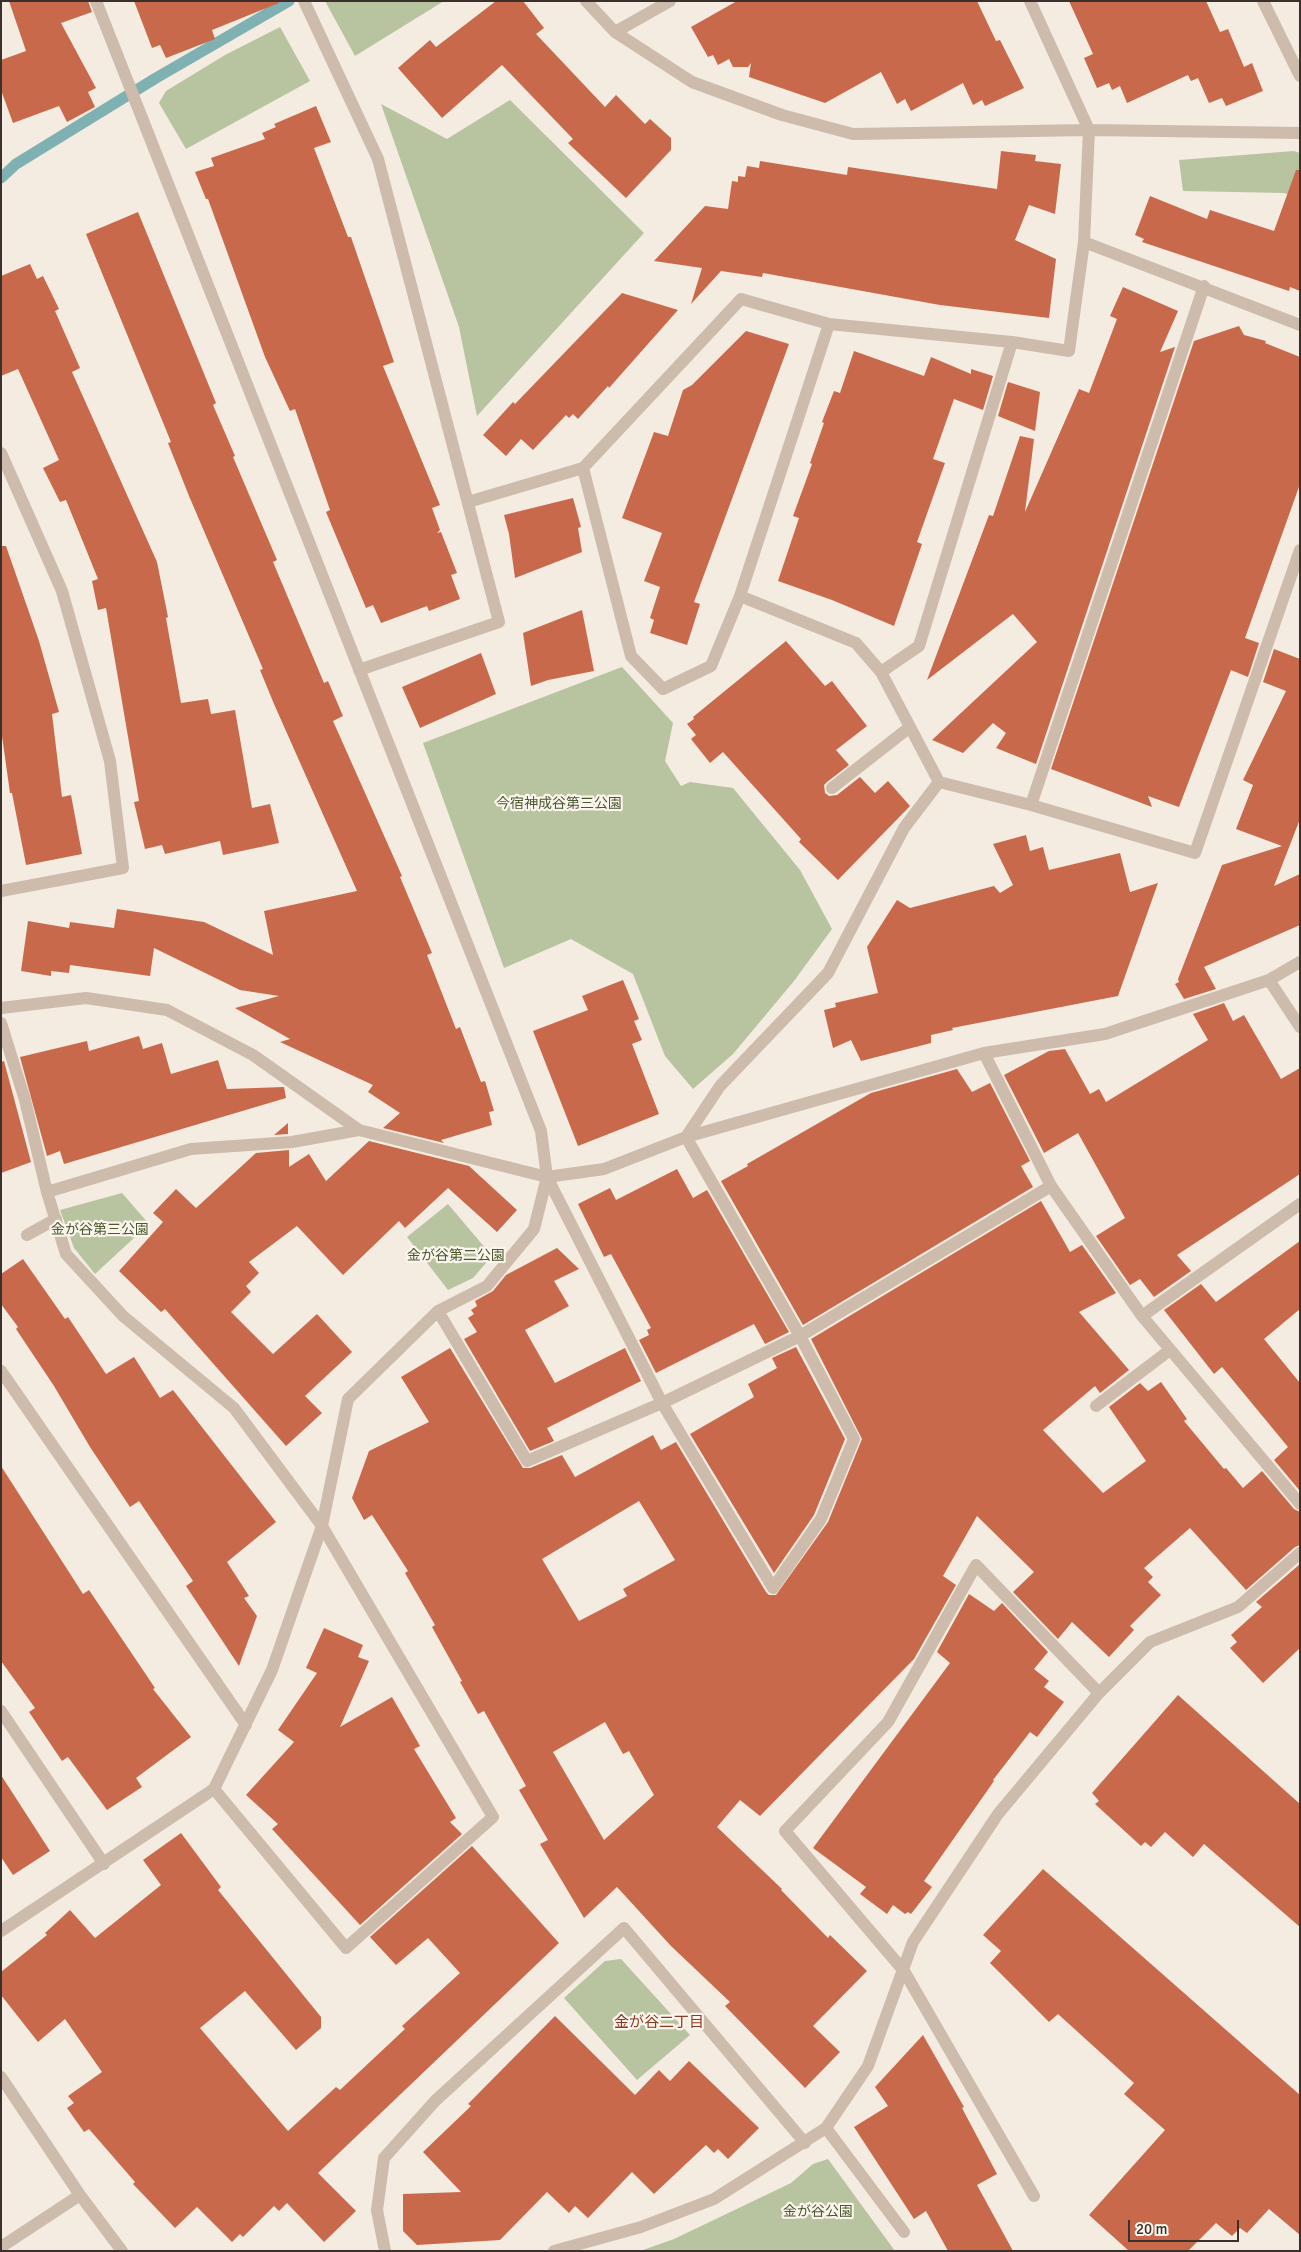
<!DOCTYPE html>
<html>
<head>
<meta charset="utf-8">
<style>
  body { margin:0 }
  #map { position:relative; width:1301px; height:2252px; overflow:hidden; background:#f4ebe1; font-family:Signika,sans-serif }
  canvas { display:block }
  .frame { position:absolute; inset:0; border:2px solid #3b302b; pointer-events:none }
  .scale { position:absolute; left:1128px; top:2220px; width:111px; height:22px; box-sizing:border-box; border:2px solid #3b302b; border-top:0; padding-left:6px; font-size:15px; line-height:18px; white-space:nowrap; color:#3b302b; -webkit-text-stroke:4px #fbf5ee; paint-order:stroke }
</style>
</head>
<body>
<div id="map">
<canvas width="1301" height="2252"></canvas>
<div class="frame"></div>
<div class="scale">20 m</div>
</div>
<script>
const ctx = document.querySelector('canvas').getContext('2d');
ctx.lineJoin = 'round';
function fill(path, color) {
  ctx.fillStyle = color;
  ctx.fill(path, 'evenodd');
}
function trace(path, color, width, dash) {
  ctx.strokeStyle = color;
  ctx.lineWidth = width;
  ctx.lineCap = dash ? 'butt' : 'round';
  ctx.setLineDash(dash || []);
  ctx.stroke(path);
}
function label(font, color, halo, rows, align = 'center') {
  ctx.font = font + ' Signika,"Noto Sans JP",sans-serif';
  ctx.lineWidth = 4.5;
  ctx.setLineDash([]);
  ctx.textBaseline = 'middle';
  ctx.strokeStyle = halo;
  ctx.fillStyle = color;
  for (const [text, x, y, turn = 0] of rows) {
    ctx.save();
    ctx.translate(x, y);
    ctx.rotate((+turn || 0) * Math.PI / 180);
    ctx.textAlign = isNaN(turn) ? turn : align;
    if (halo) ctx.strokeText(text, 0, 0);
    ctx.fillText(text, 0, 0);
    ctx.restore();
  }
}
fill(new Path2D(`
  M325,1H444L355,56Z
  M280,27L310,81L186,149L159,103L166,91L225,55Z
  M510,100L644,233L477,416L459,327L381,104L447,139Z
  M1294,151L1300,153V198L1284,193L1183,191L1179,160Z
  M622,667L673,723L665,761L681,786L690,782L733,788L800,870L832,929L794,981L733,1054L693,1089L665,1056L633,974L571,939L504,968L423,743Z
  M122,1193L149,1224L95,1274L74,1248L60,1210Z
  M448,1204L492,1256L473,1278L448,1290L407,1237Z
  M621,1959L690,2035L637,2080L564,1998L605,1961Z
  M828,2159L895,2251H640L674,2239L791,2183L813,2164Z`), '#b8c4a0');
trace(new Path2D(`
  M1,178L16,164L156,78L289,1`), '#7fb0b2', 11);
fill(new Path2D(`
  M9,1H88L92,12L61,23L96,88L88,92L95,107L67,122L59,106L13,123L1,90V60L26,51Z
  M134,1H279V3L212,30L215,39L166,58L160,45L152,48Z
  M496,1H523L544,28L536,34L605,107L616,95L645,124L650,119L671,138V150L626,198L568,143L573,139L502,65L442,118L398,68L430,40L436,47Z
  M737,1H977L996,41L1000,40L1024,88L985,106L982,100L973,105L963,83L911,111L905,99L897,104L881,72L825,103L749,77L751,63L748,67H733L729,59L718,65L713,55L708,57L691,27Z
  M1069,1H1206L1220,32L1228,29L1244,67L1252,63L1263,91L1226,106L1222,98L1209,103L1198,78L1191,81L1188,75L1127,103L1120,86L1112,90L1109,83L1097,88L1084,58L1093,54Z
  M316,106L331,142L314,148L348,237H351L394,362L383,366L440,505L432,508L440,530L437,533L441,532L457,573L451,575L460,599L429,611L427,606L381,623L373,605L366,608L326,512L330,510L295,409L290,411L265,357L208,199H206L195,172L214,166L211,158L265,139L262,133L276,127L274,124Z
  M1001,151L1036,155L1035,161L1061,164L1055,214L1029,205L1015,240L1056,259L1049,318L940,305L763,273L762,277L721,271L691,304L702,268L654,261L705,206L728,209L732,181L738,182V176L745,177L747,166L759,168L760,161L847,175L848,167L997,189Z
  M1296,170H1300V291L1290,287L1289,291L1142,242L1144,239L1135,235L1150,196L1207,219L1210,210L1274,231Z
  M138,212L216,403L213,405L235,456L233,457L277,560L273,562L324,683L328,681L343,716L333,721L402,876L400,877L432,953L427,955L456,1029L460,1027L481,1082L485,1081L494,1111L489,1112L492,1125L441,1140L444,1143L383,1128L400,1113L368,1092L373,1085L280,1042L290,1039L235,1008L279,996L240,990L154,948L150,976L70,965L69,973L51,971V976L21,971L28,921L69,928L70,922L114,928L117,909L204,922L273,955L264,911L357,891L274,704L260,670L263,669L189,496L168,443L171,442L86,234Z
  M30,264L37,279L43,276L59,309L55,311L80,368L72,372L157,562L168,617L166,618L181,703L208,699L211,714L235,710L252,808L270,804L279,843L223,855L220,841L165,854L162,845L145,849L134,802L139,801L106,608L98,610L92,581L98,579L66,500L60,502L43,468L59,460L18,369L1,376V276Z
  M1123,287L1178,311L1160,352L1175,347L1036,764L996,748L1006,733L993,723L963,753L932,740L1037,642L1013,614L927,680L989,515L993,516L1020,436L1034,439L1025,512L1079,389L1089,393L1117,319L1110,316Z
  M622,293L678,310L609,388L608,386L578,419L573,414L569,418L566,415L533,450L521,439L506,456L483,435L513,402L515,404Z
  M1239,326L1244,335L1266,341L1265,343L1300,357V484L1245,638L1259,643L1248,677L1231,670L1179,807L1148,796L1152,807L1051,769L1194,341Z
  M746,331L789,344L694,602L700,604L687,645L650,633L654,620L650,618L660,587L644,581L662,533L622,518L654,432L668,436L683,390L692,385Z
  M854,351L924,376L931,357L971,374V369L993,376L983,410L954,399L933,459L945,463L917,542L922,544L894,626L832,600L778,581L799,518L793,516L812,464L810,463L824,423L822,422L834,391L840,393Z
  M1008,382L1040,392L1035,431L998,416Z
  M573,498L581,527L578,528L582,552L515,578L509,534L504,515Z
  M1,546H6L39,641L59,712L52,714L62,797L71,795L82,854L26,865L12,793H10L1,729Z
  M582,610L594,671L548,680L531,686L523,633Z
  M786,641L825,686L832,681L867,726L836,750L849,765L827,782L824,785L825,793L829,796L837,795L860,777L875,793L888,781L910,806L838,880L799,842L801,839L723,752L710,763L691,739L696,735L687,724L694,719L693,717Z
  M1274,649L1300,659V819L1274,886L1300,874V925L1204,967L1216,989L1184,999L1175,984L1179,982L1178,979L1222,865L1282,846L1236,829L1253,785L1243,780L1286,691L1263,682Z
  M481,653L496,694L420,728L402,687Z
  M1026,835L1030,851L1043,847L1049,870L1120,853L1130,892L1158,883L1118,996L952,1028L953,1030L931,1035V1043L861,1061L851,1040L833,1048L824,1010L836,1007L835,1003L878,993L867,947L897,900L910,908L994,886L1000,893L1013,885L993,844Z
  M623,980L639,1019L634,1021L642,1040L632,1044L659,1114L578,1146L533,1031L588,1010L582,996Z
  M1224,1003L1233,1021L1244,1015L1281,1079L1300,1068V1174L1177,1255L1191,1271L1154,1297L1140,1279L1130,1285L1096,1236L1125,1218L1078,1133L1044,1153L1004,1075L1049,1051L1065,1049L1090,1094L1099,1089L1106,1102L1208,1040L1193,1014Z
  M139,1036L143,1049L162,1043L171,1074L218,1060L227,1089L284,1087L286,1098L64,1164L60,1151L47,1156L20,1057L87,1041L89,1051Z
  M4,1061L31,1162L1,1173V1062Z
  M957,1069L972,1092L990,1083L1030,1161L1021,1166L1033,1187L803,1325L721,1181L748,1166L747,1164L871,1093Z
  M288,1123V1134L274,1135Z
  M369,1141L469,1166L517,1210L497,1232L448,1188L405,1228L399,1221L343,1275L297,1226L249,1262L259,1273L246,1286L251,1292L231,1312L273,1354L317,1314L352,1352L305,1396L322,1413L286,1446L165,1309L161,1312L119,1271L163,1222L153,1213L176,1189L196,1208L256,1153L289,1150V1167L309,1154L326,1181Z
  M677,1169L693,1198L707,1190L789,1332L765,1344L754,1324L656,1373L639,1340L649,1335L647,1330L651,1328L611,1254L604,1257L578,1204L610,1188L616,1200Z
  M1041,1201L1070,1252L1082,1245L1116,1293L1079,1312L1129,1370L1100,1393L1095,1386L1043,1430L1103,1493L1146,1461L1109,1407L1140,1383L1148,1391L1161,1382L1187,1419L1184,1421L1224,1469L1226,1468L1243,1488L1262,1471L1294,1509L1300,1512V1545L1295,1547L1246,1590L1190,1528L1144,1568L1153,1577L1148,1582L1161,1595L1130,1626L1134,1630L1109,1657L1072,1622L1058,1639L1013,1592L1034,1572L977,1516L943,1576L956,1585L914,1659L760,1816L740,1800L717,1827L782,1889L781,1890L828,1938L830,1935L867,1971L813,2026L840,2052L805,2088L725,2006L730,2002L671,1946L617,1887L584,1918L540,1844L548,1840L519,1790L526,1786L484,1711L478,1714L460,1682L462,1681L432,1627L435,1625L405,1573L408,1571L372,1515L364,1520L352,1498L369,1451L429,1422L401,1377L450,1348L523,1468H530L562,1455L575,1477L653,1435L661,1450L676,1442L766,1592L769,1595H776L828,1522L862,1439L811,1339ZM639,1501L675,1560L623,1589L627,1596L579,1621L542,1559ZM605,1722L623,1754L629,1751L654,1795L604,1840L553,1752Z
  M1300,1241V1309L1264,1339L1300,1383V1491L1274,1460L1288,1447L1222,1367L1214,1374L1164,1310L1201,1284L1216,1302Z
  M557,1248L579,1269L554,1281L569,1306L525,1330L555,1383L625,1348L641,1381L547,1428L554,1441L530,1451L464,1339L477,1332L468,1318L474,1314L471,1310L477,1306L475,1301L493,1291L506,1275Z
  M23,1259L65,1319L68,1317L106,1374L134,1357L160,1398L173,1390L276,1522L227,1562L249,1596L244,1598L257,1616L239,1666L186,1586L193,1581L139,1501L130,1507L90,1447L54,1386L16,1329L18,1327L1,1304V1274Z
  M796,1347L845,1439L814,1515L774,1573L690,1434L754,1397L748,1384L777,1368L772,1358Z
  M1,1466L83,1594L89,1590L155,1688L153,1689L191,1737L136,1778L142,1787L107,1810L68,1757L62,1761L29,1712L35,1708L1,1661Z
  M1300,1564V1648L1263,1683L1230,1648L1237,1642L1231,1635L1262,1607L1256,1602Z
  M969,1594L994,1611L1002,1603L1048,1652L1034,1669L1049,1681L1044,1687L1064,1702L1037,1737L1030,1732L993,1780L994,1781L924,1881L932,1887L911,1914L908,1912L905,1914L893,1905L887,1914L860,1894L866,1887L813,1848L950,1663L937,1652Z
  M324,1628L363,1645L358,1657L369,1661L340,1727L392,1697L420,1746L414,1749L456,1818L450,1822L462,1834L360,1925L272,1829L278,1824L246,1795L294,1742L278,1730L317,1673L306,1668Z
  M1178,1695L1300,1804V1927L1204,1844L1193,1857L1165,1832L1151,1847L1145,1842L1141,1846L1095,1804L1099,1801L1092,1793Z
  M1,1775L50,1851L13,1875L1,1857Z
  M181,1833L221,1887L218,1890L321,2017V2028L296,2050L245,1991L200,2028L288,2131L336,2087L340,2090L405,2029L402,2026L460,1973L428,1938L396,1965L370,1937L472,1846L559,1943L318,2173L356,2211L324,2242L287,2203L279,2211L274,2206L243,2237L240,2234L232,2242L197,2207L175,2228L133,2184L135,2182L89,2129L84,2132L67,2108L74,2103L68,2096L102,2072L65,2019L38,2042L1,1995V1972L47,1935L45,1933L70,1910L95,1938L161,1885L143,1860Z
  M1043,1869L1300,2095V2235L1269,2209L1247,2233L1240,2228L1232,2236L1216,2223L1188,2251H1129L1089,2215L1165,2130L1124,2094L1134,2083L1058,2014L1049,2022L990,1963L1001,1951L983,1935Z
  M555,2016L635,2095L659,2070L670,2081L689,2061L759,2128L728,2159L718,2149L714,2153L706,2145L654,2194L632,2172L588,2218L575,2206L569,2213L547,2192L500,2240L417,2245L403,2231V2194L461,2192L423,2152L471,2106L468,2104Z
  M923,2035L964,2107L962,2108L997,2174L977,2185L1013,2251H948L926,2211L914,2219L854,2127L888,2106L875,2087Z`), '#c8694b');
trace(new Path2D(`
  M96,1L541,1131L547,1177
  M304,1L378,159L499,622L359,670
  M586,1L615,32L692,82L782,115L853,134L1089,130L1300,133
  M1263,1L1300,76
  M615,32L670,1
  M1084,242L1300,325
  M1,453L62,591L110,761L123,868L1,891
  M583,468L631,656L663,689L711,666L740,596L829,324
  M468,502L583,468L741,299L829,324L1012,342L1069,351L1084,242L1089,130L1030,1
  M740,596L856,643L881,672L939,782L1031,805L1195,853L1300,550
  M881,672L919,646L1012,342
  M832,788L910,727
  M1031,805L1204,286
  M1269,980L1300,1027
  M1,1008L86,998L167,1010L253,1055L359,1130
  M1,1023L25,1100L47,1192L66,1254L123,1316L234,1408L322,1526L493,1817L346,1948L214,1789
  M984,1053L1051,1186L1142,1316L1300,1504
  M47,1192L191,1149L292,1142L359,1130L547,1177L662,1403L773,1588L821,1519L854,1439L800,1336L686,1137L720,1086L828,973L904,828L939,782
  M27,1235L56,1219
  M438,1311L527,1461L662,1403L800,1336L1051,1186
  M1142,1316L1300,1204
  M1,1371L246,1725
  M1096,1406L1170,1350
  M1,1711L104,1864
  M1,1931L214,1789L272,1670L322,1526L348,1399L438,1311L487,1286L534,1229L547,1177L604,1169L686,1137L984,1053L1105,1034L1269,980L1300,962
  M1,2077L80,2195L122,2251
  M826,2128L904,2232
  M1034,2196L904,1971L785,1831L888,1722L976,1565L1099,1693
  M1,2247L80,2195
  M385,2251L377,2210L384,2158L435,2101L624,1928L805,2143
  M554,2251L641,2227L714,2199L826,2128L868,2066L913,1942L998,1814L1099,1693L1150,1642L1238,1607L1300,1553`), '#cdbbac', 12);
label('14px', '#4a5a2e', '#fbf5ee', [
  ["今宿神成谷第三公園",559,804],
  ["金が谷第三公園",100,1230],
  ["金が谷第二公園",456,1256],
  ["金が谷公園",818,2212]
]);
label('15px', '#8c3b22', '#fbf5ee', [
  ["金が谷二丁目",659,2023]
]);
</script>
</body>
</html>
